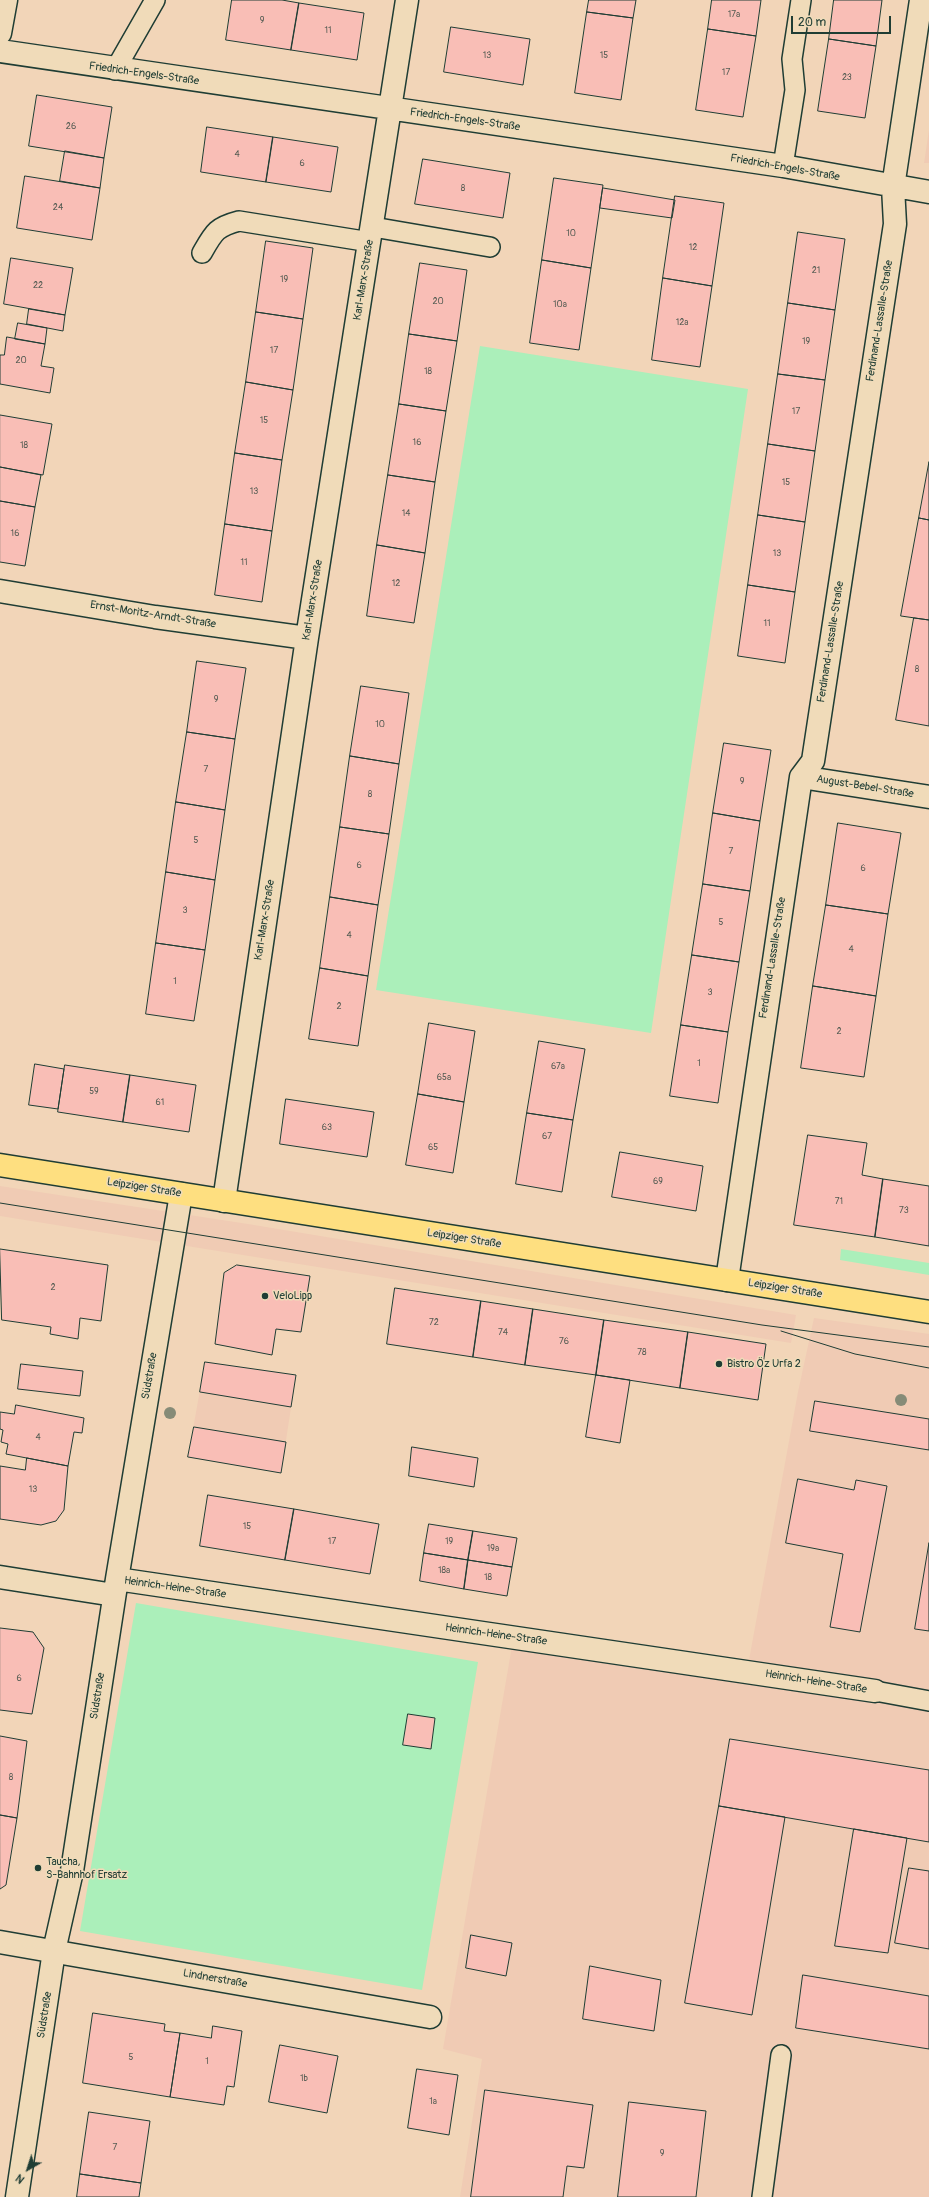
<!DOCTYPE html>
<html>
<head>
<meta charset="utf-8">
<style>
  body { margin:0 }
  #map { position:relative; width:929px; height:2197px; overflow:hidden; background:#f2d5b8; font-family:Pangolin,sans-serif }
  canvas { display:block }
  .north { position:absolute; left:8px; top:2149px; width:40px; height:40px; -webkit-text-stroke:3px #f0dbb9; paint-order:stroke; rotate:219deg; font-size:11px; font-weight:700; line-height:16px; text-align:center; color:#1f3d34 }
  .north::after { content:''; display:block; margin:auto; width:14px; height:18px; background:#1f3d34; clip-path:polygon(50% 0,100% 100%,50% 72%,0 100%) }
  .scale { position:absolute; left:791px; top:16px; width:100px; height:18px; box-sizing:border-box; border:2px solid #1f3d34; border-top:0; padding-left:5px; font-size:12px; line-height:14px; white-space:nowrap; color:#1f3d34; -webkit-text-stroke:3px #f0dbb9; paint-order:stroke }
</style>
</head>
<body>
<div id="map">
<canvas width="929" height="2197"></canvas>
<div class="north">N</div>
<div class="scale">20 m</div>
</div>
<script>
const ctx = document.querySelector('canvas').getContext('2d');
ctx.lineJoin = 'round';
function fill(path, color) {
  ctx.fillStyle = color;
  ctx.fill(path, 'evenodd');
}
function trace(path, color, width, dash) {
  ctx.strokeStyle = color;
  ctx.lineWidth = width;
  ctx.lineCap = dash ? 'butt' : 'round';
  ctx.setLineDash(dash || []);
  ctx.stroke(path);
}
function label(font, color, halo, rows, align = 'center') {
  ctx.font = font + ' Pangolin,sans-serif';
  ctx.lineWidth = 3;
  ctx.setLineDash([]);
  ctx.textBaseline = 'middle';
  ctx.strokeStyle = halo;
  ctx.fillStyle = color;
  for (const [text, x, y, turn = 0] of rows) {
    ctx.save();
    ctx.translate(x, y);
    ctx.rotate((+turn || 0) * Math.PI / 180);
    ctx.textAlign = isNaN(turn) ? turn : align;
    if (halo) ctx.strokeText(text, 0, 0);
    ctx.fillText(text, 0, 0);
    ctx.restore();
  }
}
fill(new Path2D(`
  M929,130V163H924Z
  M0,1186L248,1224L796,1315L791,1343L0,1216Z
  M814,1318L929,1334V2197H460L482,2059L443,2049L513,1640L747,1671L798,1392Z
  M205,1362L296,1375L281,1473L188,1457Z`), '#f0cbb4');
fill(new Path2D(`
  M480,346L748,389L651,1033L376,990Z
  M841,1249L929,1263V1275L840,1260Z
  M136,1603L478,1662L422,1990L80,1931Z`), '#abefba');
const building = new Path2D(`
  M232,0H282L299,3L291,50L226,40Z
  M589,0H636L633,18L587,12Z
  M712,0H761L756,36L708,29Z
  M834,0H882L876,46L829,39Z
  M299,3L364,13L357,60L291,50Z
  M587,12L633,18L621,100L575,93Z
  M451,27L530,39L523,85L444,72Z
  M708,29L756,36L743,117L696,110Z
  M829,39L876,46L865,118L818,111Z
  M37,95L112,107L104,158L29,146Z
  M207,127L273,137L266,182L201,172Z
  M273,137L338,147L331,192L266,182Z
  M65,151L104,158L100,188L60,181Z
  M423,159L510,173L503,218L415,204Z
  M25,176L100,188L92,240L17,228Z
  M554,178L603,185L591,268L542,260Z
  M603,188L675,200L672,218L600,208Z
  M675,196L724,203L712,286L663,278Z
  M798,232L845,239L835,310L788,303Z
  M266,241L313,248L303,319L256,312Z
  M11,258L73,268L65,315L4,304Z
  M542,260L591,268L579,350L530,343Z
  M420,263L467,270L457,341L409,334Z
  M663,278L712,286L700,367L652,360Z
  M788,303L835,310L825,380L778,374Z
  M29,309L65,315L63,331L27,324Z
  M256,312L303,319L293,390L246,382Z
  M18,323L47,328L45,344L15,339Z
  M409,334L457,341L446,411L399,404Z
  M7,337L45,344L41,366L54,368L50,393L0,384V355H4Z
  M778,374L825,380L815,451L768,444Z
  M246,382L293,390L282,460L235,453Z
  M399,404L446,411L435,482L388,475Z
  M0,415L52,424L43,475L0,467Z
  M768,444L815,451L805,522L758,515Z
  M235,453L282,460L272,531L225,524Z
  M929,462V520L919,518Z
  M0,467L41,475L35,507L0,501Z
  M388,475L435,482L425,553L377,545Z
  M0,501L35,507L25,566L0,562Z
  M758,515L805,522L795,592L748,585Z
  M919,518L929,520V620L901,616Z
  M225,524L272,531L262,602L215,595Z
  M377,545L425,553L414,623L367,616Z
  M748,585L795,592L785,663L738,656Z
  M914,618L929,620V726L896,720Z
  M197,661L246,668L235,739L187,732Z
  M361,686L409,693L399,764L350,756Z
  M187,732L235,739L225,810L176,802Z
  M724,743L771,750L760,821L713,813Z
  M350,756L399,764L389,834L340,827Z
  M176,802L225,810L215,880L166,872Z
  M713,813L760,821L750,891L703,884Z
  M838,823L901,833L888,914L826,905Z
  M340,827L389,834L378,905L330,897Z
  M166,872L215,880L205,950L156,943Z
  M703,884L750,891L739,962L692,955Z
  M330,897L378,905L368,976L320,968Z
  M826,905L888,914L876,996L813,986Z
  M156,943L205,950L194,1021L146,1014Z
  M692,955L739,962L728,1032L681,1025Z
  M320,968L368,976L358,1046L309,1039Z
  M813,986L876,996L864,1077L801,1068Z
  M429,1023L475,1031L464,1102L418,1094Z
  M681,1025L728,1032L718,1103L670,1096Z
  M539,1041L585,1049L573,1120L527,1113Z
  M35,1064L64,1069L58,1109L29,1105Z
  M65,1065L130,1075L123,1122L58,1112Z
  M130,1075L196,1085L189,1132L123,1122Z
  M418,1094L464,1102L453,1173L406,1165Z
  M286,1099L374,1112L367,1157L280,1144Z
  M527,1113L573,1120L562,1192L516,1184Z
  M808,1135L867,1143L862,1175L883,1179L875,1237L794,1225Z
  M620,1152L703,1166L696,1211L612,1197Z
  M883,1179L929,1186V1246L875,1237Z
  M0,1249L108,1265L101,1321L80,1318L78,1339L50,1334L51,1327L2,1320Z
  M237,1265L310,1276L301,1332L276,1329L272,1355L215,1344L224,1273Z
  M395,1288L481,1301L473,1357L387,1344Z
  M481,1301L533,1309L525,1365L473,1357Z
  M533,1309L604,1320L596,1375L525,1365Z
  M604,1320L688,1332L680,1388L596,1375Z
  M688,1332L766,1344L758,1400L680,1388Z
  M205,1362L296,1375L291,1407L200,1392Z
  M21,1364L83,1371L80,1396L18,1389Z
  M596,1375L630,1380L620,1443L586,1437Z
  M815,1401L929,1419V1450L810,1431Z
  M16,1405L84,1418L82,1433L74,1432L68,1466L6,1454L8,1444L1,1442L3,1430L0,1429V1412L14,1414Z
  M194,1427L286,1442L281,1473L188,1457Z
  M412,1447L478,1458L474,1487L409,1476Z
  M27,1458L68,1466L64,1510L56,1521L41,1525L0,1519V1466L25,1470Z
  M798,1479L854,1490L856,1480L887,1486L860,1632L830,1627L843,1554L786,1543Z
  M208,1495L294,1509L285,1560L200,1546Z
  M294,1509L379,1524L370,1574L285,1560Z
  M429,1524L473,1531L468,1560L424,1553Z
  M473,1531L517,1538L512,1567L468,1560Z
  M929,1543V1631L915,1629Z
  M424,1553L468,1560L464,1589L420,1581Z
  M468,1560L512,1567L507,1596L464,1589Z
  M0,1628L33,1632L44,1648L32,1714L0,1710Z
  M408,1714L435,1718L431,1749L403,1745Z
  M0,1736L27,1741L17,1818L0,1815Z
  M730,1739L929,1770V1842L719,1806Z
  M719,1806L785,1817L752,2015L685,2003Z
  M0,1815L17,1818L6,1885L0,1889Z
  M854,1829L907,1838L888,1953L835,1946Z
  M909,1868L929,1871V1949L895,1943Z
  M471,1935L512,1943L506,1976L466,1968Z
  M590,1966L661,1980L654,2031L583,2019Z
  M803,1975L929,1996V2049L796,2028Z
  M93,2013L165,2024L164,2031L180,2033L170,2097L83,2083Z
  M213,2026L242,2031L234,2087L227,2086L224,2105L170,2097L180,2033L211,2038Z
  M280,2045L338,2056L327,2113L269,2102Z
  M417,2069L458,2075L449,2135L408,2128Z
  M485,2090L593,2105L584,2168L567,2166L563,2197H471Z
  M629,2102L706,2111L696,2197H618Z
  M89,2112L150,2121L141,2183L80,2174Z
  M80,2174L141,2183L139,2197H77Z`);
fill(building, '#f9beb6');
trace(building, '#1f3d34', 1);
const service = new Path2D(`
  M115,70L155,0
  M783,166L795,90L792,59L801,0
  M373,227L490,247
  M202,253C214,232 216,227 239,221L370,242
  M875,1691L929,1701
  M762,2197L781,2055`);
const minor = new Path2D(`
  M0,33L6,0
  M0,51L783,166L929,192
  M0,591L155,617L307,638
  M801,777L929,797
  M224,1201L307,638L407,0
  M727,1280L801,777L813,761L895,224L893,187L921,0
  M0,1577L114,1595
  M117,1579L875,1691
  M0,1942L430,2017
  M17,2197L54,1951L72,1871L117,1579L181,1194`);
const primary = new Path2D(`
  M0,1165L929,1312`);
trace(service, '#1f3d34', 22);
trace(minor, '#1f3d34', 25);
trace(primary, '#1f3d34', 25);
trace(service, '#f0dbb9', 19);
trace(minor, '#f0dbb9', 22);
trace(primary, '#fedf80', 22);
trace(new Path2D(`
  M0,1203L762,1325L929,1347
  M781,1331L855,1354L929,1368`), '#1f3d34', 1);
ctx.fillStyle = '#868b77';
for (const [x, y] of [
  [901,1400],
  [170,1413]
]) {
  ctx.beginPath();
  ctx.arc(x, y, 6, 0, 2 * Math.PI);
  ctx.fill();
}
for (const [x, y, r, color] of [
  [265,1296,4,"#1f3d34"],
  [719,1364,4,"#1f3d34"],
  [38,1868,4,"#1f3d34"]
]) {
  const dot = new Path2D();
  dot.arc(x, y, r, 0, 2 * Math.PI);
  ctx.fillStyle = color;
  ctx.fill(dot);
  trace(dot, '#f0dbb9', 1.5);
}
label('9px', '#565d54', null, [
  ["17a",734,15],
  ["9",262,21],
  ["11",328,31],
  ["13",487,56],
  ["15",604,56],
  ["17",726,73],
  ["23",847,78],
  ["26",71,127],
  ["4",237,155],
  ["6",302,164],
  ["8",463,189],
  ["24",58,208],
  ["10",571,234],
  ["12",693,248],
  ["21",816,271],
  ["19",284,280],
  ["22",38,286],
  ["20",438,302],
  ["10a",560,305],
  ["12a",682,323],
  ["19",806,342],
  ["17",274,351],
  ["20",21,361],
  ["18",428,372],
  ["17",796,412],
  ["15",264,421],
  ["16",417,443],
  ["18",24,446],
  ["15",786,483],
  ["13",254,492],
  ["14",406,514],
  ["16",15,534],
  ["13",777,554],
  ["11",244,563],
  ["12",396,584],
  ["11",767,624],
  ["8",917,670],
  ["9",216,700],
  ["10",380,725],
  ["7",206,770],
  ["9",742,782],
  ["8",370,795],
  ["5",196,841],
  ["7",731,852],
  ["6",359,866],
  ["6",863,869],
  ["3",185,911],
  ["5",721,923],
  ["4",349,936],
  ["4",851,950],
  ["1",175,982],
  ["3",710,993],
  ["2",339,1007],
  ["2",839,1032],
  ["1",699,1064],
  ["67a",558,1067],
  ["65a",444,1078],
  ["59",94,1092],
  ["61",160,1103],
  ["63",327,1128],
  ["67",547,1137],
  ["65",433,1148],
  ["69",658,1182],
  ["71",839,1202],
  ["73",904,1211],
  ["2",53,1288],
  ["72",434,1323],
  ["74",503,1333],
  ["76",564,1342],
  ["78",642,1353],
  ["4",38,1438],
  ["13",33,1490],
  ["15",247,1527],
  ["17",332,1542],
  ["19",449,1542],
  ["19a",493,1549],
  ["18a",444,1571],
  ["18",488,1578],
  ["6",19,1679],
  ["8",11,1778],
  ["5",131,2058],
  ["1",207,2062],
  ["1b",304,2079],
  ["1a",433,2102],
  ["7",115,2148],
  ["9",662,2154]
]);
label('11px', '#1f3d34', '#f0dbb9', [
  ["Friedrich-Engels-Straße",144,74,8],
  ["Friedrich-Engels-Straße",465,120,8],
  ["Friedrich-Engels-Straße",785,168,10],
  ["Karl-Marx-Straße",364,280,-81],
  ["Ferdinand-Lassalle-Straße",880,321,-81],
  ["Karl-Marx-Straße",313,600,-81],
  ["Ernst-Moritz-Arndt-Straße",153,615,9],
  ["Ferdinand-Lassalle-Straße",831,642,-81],
  ["August-Bebel-Straße",865,787,9],
  ["Karl-Marx-Straße",265,920,-81],
  ["Ferdinand-Lassalle-Straße",773,958,-81],
  ["Leipziger Straße",144,1188,9],
  ["Leipziger Straße",464,1239,9],
  ["Leipziger Straße",785,1289,9],
  ["Südstraße",150,1376,-80],
  ["Heinrich-Heine-Straße",175,1588,8],
  ["Heinrich-Heine-Straße",496,1635,8],
  ["Heinrich-Heine-Straße",816,1682,9],
  ["Südstraße",98,1696,-81],
  ["Lindnerstraße",215,1979,10],
  ["Südstraße",45,2015,-81]
]);
label('11px', '#1f3d34', '#f0dbb9', [
  ["VeloLipp",273,1296],
  ["Bistro Öz Urfa 2",727,1364],
  ["Taucha,",46,1862],
  ["S-Bahnhof Ersatz",46,1875]
], 'left');
</script>
</body>
</html>
